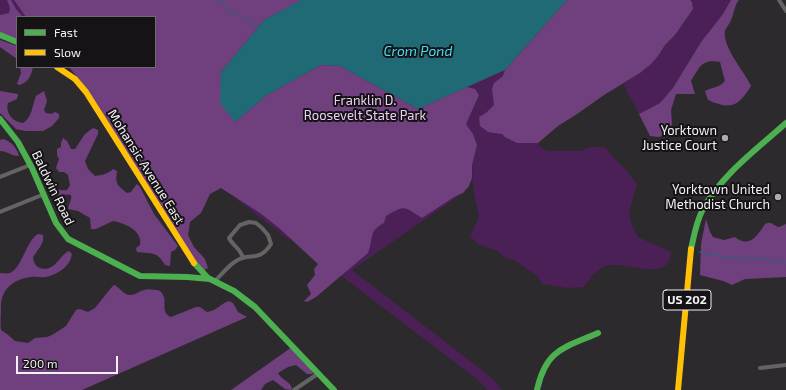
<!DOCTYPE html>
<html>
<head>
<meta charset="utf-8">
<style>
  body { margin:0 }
  #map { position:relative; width:786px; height:390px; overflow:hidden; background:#2d2a2e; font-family:"Exo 2",sans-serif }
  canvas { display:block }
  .legend { position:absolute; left:16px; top:16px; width:140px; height:52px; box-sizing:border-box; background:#151315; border:1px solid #6e6c6f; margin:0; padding:5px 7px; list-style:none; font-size:12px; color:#f4f1f5 }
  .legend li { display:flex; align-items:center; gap:8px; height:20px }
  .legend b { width:20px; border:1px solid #6e6c6f }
  .scale { position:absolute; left:16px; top:356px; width:102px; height:18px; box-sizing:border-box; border:2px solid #f4f1f5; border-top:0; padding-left:5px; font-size:12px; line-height:14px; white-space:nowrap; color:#f4f1f5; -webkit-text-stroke:3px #151315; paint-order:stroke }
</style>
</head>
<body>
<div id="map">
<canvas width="786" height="390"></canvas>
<ul class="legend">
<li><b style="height:5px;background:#4caf50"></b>Fast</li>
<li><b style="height:5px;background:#ffc107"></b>Slow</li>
</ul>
<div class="scale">200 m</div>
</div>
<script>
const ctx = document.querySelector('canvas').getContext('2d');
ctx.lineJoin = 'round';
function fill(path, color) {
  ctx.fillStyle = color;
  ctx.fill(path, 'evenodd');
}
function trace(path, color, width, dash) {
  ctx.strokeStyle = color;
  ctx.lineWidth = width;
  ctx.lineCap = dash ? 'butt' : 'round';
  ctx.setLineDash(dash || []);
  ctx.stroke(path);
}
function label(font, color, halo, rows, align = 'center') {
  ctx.font = font + ' "Exo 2",sans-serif';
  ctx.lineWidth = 4;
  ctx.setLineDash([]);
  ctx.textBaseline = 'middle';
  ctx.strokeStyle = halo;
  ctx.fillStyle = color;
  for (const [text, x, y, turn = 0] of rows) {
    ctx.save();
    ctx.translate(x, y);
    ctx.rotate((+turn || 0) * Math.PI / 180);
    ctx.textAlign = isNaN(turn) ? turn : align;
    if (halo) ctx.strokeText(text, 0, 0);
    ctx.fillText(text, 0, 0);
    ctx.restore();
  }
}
fill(new Path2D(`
  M0,0H653L541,137L538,145L547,151H580L592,147H604L625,169L637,184L629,212L632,226L638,237L671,252C669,283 629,262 610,265C598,267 590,278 584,287L568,288L543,284L536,275L514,260L504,257L496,250L478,244L470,236L479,217L473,188L472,165L449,179L457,197L352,270L492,378L502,390H488L477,379L290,237L288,239L235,198L236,195L92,85L66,67H155V17H17L0,29Z
  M690,0H731L723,14L701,42L673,88L660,103L639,114L623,84L640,73L658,56L665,45L675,35L693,9L692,2Z`), '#4a2056');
fill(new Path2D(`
  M7,0H11L16,9L23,17H17V40L0,32V15L9,13L10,8Z
  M14,0H302L264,20L221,72L235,122L267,95L321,65L340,66L418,109L467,87L475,89L479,95L466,124L473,134L477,145L472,165V178L469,186L463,193L454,197L422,218C404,207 406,204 386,216L384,223C368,231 374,238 368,253L316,297L307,302L304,301L311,294L307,285L315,275L314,269L318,264L279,228L260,213L221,188L210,194L201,213L190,222L188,235L194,247L205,259L208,268L203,271L196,263L82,83L69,67H155V17H26Z
  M567,0H690L692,2L693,9L675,35L665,45L658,56L651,64L640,73L604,95L577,114L558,126L538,143H517L505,137L502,134L488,132L480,126L479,117L486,113L494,105L492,89L494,83L503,76L505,70Z
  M731,0H739C734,6 734,14 731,20C730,24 726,27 725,31C722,47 745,72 751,86C738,107 731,110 708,100L705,91C712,87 719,88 725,81L720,62C701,59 700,67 691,81L695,94H676L671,110L672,124L669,133L659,137L650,136L639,114L660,103L673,88L701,42L723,14Z
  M0,40L17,46V59L0,47Z
  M20,67H33C31,76 29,81 20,85L17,84L21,73Z
  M0,91L18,94L17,99L8,103C5,113 13,122 23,123C32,118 32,106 36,96L44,91L47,101L44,110L46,113L51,114L55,112L59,114V118L52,126L43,131H25L16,129L0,113Z
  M93,128L98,130V134L85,161L88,169L95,176C102,175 108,174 113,169L117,171C115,184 117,185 127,193L131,192L137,184L140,187L154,214L178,246L175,250L171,252L170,266L165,265C157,251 152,254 137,252L136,248L140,245C143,231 125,223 113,221L96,229H91L90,218L78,211L68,209C69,203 72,200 71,195C60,192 54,202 47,188L49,184C55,189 59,191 67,190L70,185L68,175L64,172H59L56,168L59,159L57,155V149L61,147V143L63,138L67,141L71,149H75L85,134Z
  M3,139C11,141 17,148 19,156C11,156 7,151 0,151V140Z
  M706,219L710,232L713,237L724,240L735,237C749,249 758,235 765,224C772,220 773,226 779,227L786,224V277L745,279L732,285L723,281L700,275L701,244Z
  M38,234L43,235C45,245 36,250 33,258C34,263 36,267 40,268C55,273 59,255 69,251L72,254C70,267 58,274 46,277C41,278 36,276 31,277C13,279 0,290 1,309C1,316 0,323 1,330L7,334L15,341L28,343L35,338L47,337L52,335L66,326L76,310L80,309L88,312L95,308L111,288L114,285C120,287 123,295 130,295C139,295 141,287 155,290C157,290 159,290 161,292C169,300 159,312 171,317L196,307H200L207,312C217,311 221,303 229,301L233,303L238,312L247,317L82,390H0V273C3,273 7,274 10,273C22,268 26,241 38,234Z
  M292,347L312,368L313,374H307L296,365L288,367L278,373C281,380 290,381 292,388L291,390L285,389L273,380L265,384L261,390H231Z`), '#703f7e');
fill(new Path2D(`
  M301,0H567L505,70L418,109L340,66L321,65L267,95L235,122L220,103L221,72L264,20Z`), '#206a76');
trace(new Path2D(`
  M216,0L224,3L229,13C232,14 235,13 238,14C243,16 253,24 258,26
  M699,252L726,257L779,261L786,264`), '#206a76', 1);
trace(new Path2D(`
  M779,0L786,11
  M0,177L30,165
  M0,212L42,195
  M215,281C221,275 228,266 236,261C250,252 259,263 271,244L268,235L262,228L256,223L249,222L240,225L229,238C233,246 241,249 243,258
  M760,368L786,365
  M294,390L319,373`), '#656464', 4);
trace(new Path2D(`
  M0,35L17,42
  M0,119L18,142L32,168L56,223L68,239L140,276L187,277L210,279
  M691,249C694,236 696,223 702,211C721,175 756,150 786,123
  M194,263L208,278L234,291L255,307L334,390
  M537,390C546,349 564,348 598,333`), '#4caf50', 6);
trace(new Path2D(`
  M57,67L75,79L86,92L194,263
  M678,390L691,249`), '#ffc107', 6);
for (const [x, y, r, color] of [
  [725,138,4,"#aeabaf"],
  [778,197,4,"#aeabaf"]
]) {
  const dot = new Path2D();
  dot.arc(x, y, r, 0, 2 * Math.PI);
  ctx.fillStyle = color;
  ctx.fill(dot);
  trace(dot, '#151315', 1.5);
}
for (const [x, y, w] of [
  [687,300,48]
]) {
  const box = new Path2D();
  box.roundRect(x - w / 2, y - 10, w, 20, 3);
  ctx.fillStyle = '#151315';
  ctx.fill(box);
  trace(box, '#f4f1f5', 1);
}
label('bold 12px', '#f4f1f5', null, [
  ["US 202",687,300]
]);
label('13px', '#edcef6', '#151315', [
  ["Franklin D.",365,101],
  ["Roosevelt State Park",365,116]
]);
label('13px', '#f4f1f5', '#151315', [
  ["Yorktown",717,131],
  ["Justice Court",717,146],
  ["Yorktown United",770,190],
  ["Methodist Church",770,205]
], 'right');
label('13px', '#f4f1f5', '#151315', [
  ["Mohansic Avenue East",146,167,58],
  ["Baldwin Road",53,188,64]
]);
label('italic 14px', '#45dcf4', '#151315', [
  ["Crom Pond",418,51]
]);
</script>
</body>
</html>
